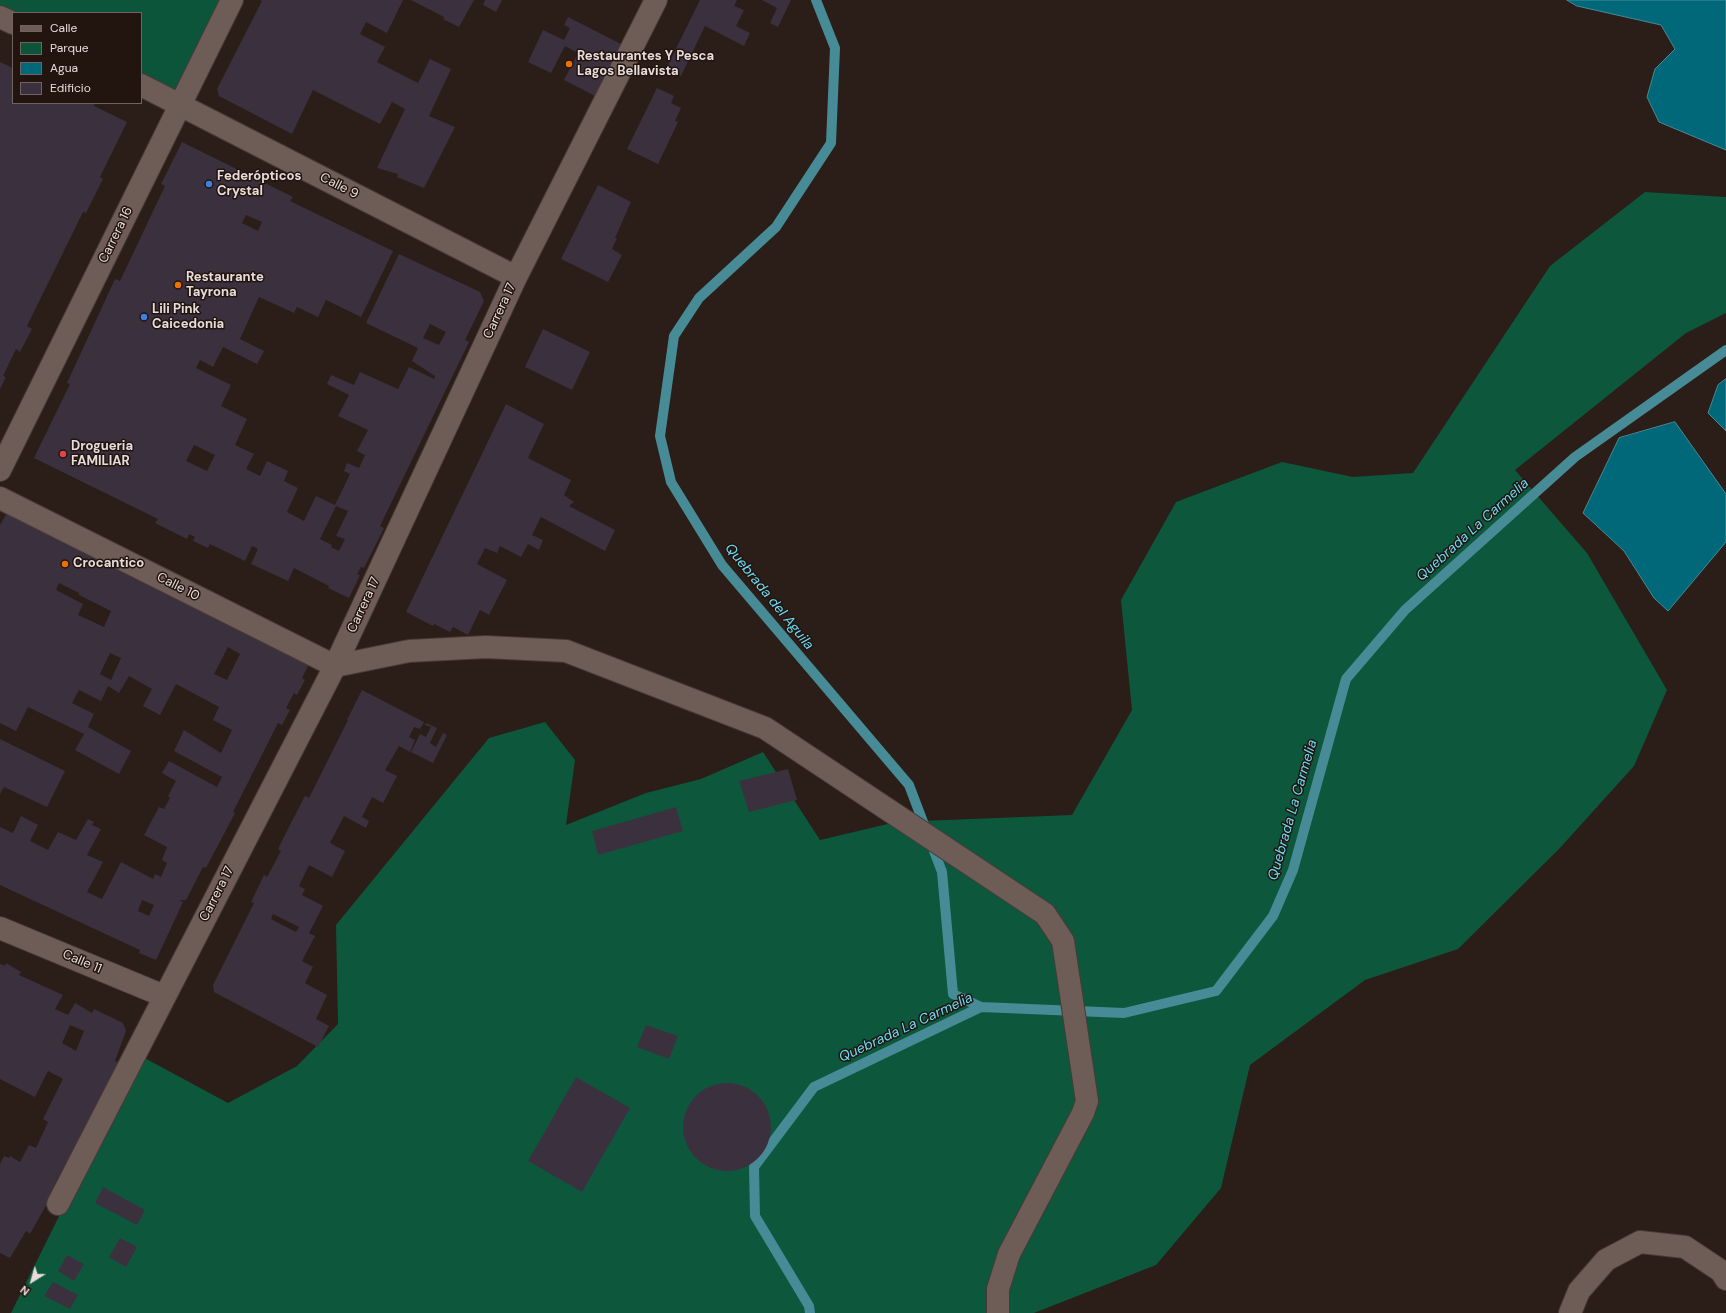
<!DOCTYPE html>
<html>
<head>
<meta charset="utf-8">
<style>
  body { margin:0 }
  #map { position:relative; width:1726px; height:1313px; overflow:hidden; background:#2b1d17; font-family:"DM Sans",sans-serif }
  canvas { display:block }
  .legend { position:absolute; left:12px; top:12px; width:130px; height:92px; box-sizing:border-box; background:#22140f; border:1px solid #716460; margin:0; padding:5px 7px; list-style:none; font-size:12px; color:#e7dcd9 }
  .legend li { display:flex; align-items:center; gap:8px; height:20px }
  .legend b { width:20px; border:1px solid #716460 }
  .north { position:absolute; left:12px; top:1261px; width:40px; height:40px; -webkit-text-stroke:3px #22140f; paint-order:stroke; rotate:217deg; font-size:11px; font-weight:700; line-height:16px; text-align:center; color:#e7dcd9 }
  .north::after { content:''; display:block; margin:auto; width:14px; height:18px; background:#e7dcd9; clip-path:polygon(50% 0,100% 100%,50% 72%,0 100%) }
</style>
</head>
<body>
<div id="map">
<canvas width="1726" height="1313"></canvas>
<ul class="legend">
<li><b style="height:5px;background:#6e5c56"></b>Calle</li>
<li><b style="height:11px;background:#0d553a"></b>Parque</li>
<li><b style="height:11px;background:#01687a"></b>Agua</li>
<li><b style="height:11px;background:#3b313e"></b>Edificio</li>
</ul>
<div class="north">N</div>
</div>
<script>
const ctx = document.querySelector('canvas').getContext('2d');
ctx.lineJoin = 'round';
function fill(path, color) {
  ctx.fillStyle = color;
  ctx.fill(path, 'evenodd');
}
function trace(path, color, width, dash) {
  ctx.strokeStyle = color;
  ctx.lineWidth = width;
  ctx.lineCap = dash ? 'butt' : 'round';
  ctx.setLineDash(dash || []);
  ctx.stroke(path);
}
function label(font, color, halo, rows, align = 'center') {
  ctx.font = font + ' "DM Sans",sans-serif';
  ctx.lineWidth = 3;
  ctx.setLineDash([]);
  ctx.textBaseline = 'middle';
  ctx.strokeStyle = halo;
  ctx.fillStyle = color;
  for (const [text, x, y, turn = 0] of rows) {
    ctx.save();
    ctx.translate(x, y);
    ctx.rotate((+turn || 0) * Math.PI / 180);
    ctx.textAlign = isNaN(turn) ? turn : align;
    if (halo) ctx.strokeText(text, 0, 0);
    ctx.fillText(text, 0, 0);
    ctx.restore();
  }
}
fill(new Path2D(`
  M0,0H232L181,104L141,85V13H13L0,17Z`), '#0d553a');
fill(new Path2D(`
  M1645,192L1726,197V313L1686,333L1515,470L1587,553L1667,690L1634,766L1559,849L1458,949L1365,980L1250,1065L1221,1188L1156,1265L1034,1313H11L139,1055L228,1103L297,1066L338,1024L336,925L489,738L545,722L575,760L566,825L646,793L701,779L763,752L820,840L896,822L1072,815L1132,710L1121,600L1176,502L1282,462L1353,477L1413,473L1550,266Z`), '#0d583c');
const water = new Path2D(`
  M1567,0H1726V150L1659,122L1647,97L1655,69L1675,49L1661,25L1577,6Z
  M1726,379V431L1708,413L1718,385Z
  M1675,422L1726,494V542L1668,611L1654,598L1624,551L1583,513L1619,438Z`);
fill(water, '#01687a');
trace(water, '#468b96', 1);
trace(new Path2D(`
  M816,0L835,48L831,143L776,227L699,298L674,336L660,436L671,482L722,565L909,785L942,872L953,994L981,1007
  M810,1313L809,1306L755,1216L754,1167L814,1087L981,1007L1124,1013L1216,991L1273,916L1293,870L1346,679L1405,610L1575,457L1726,350`), '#468b96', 10);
fill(new Path2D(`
  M259,0H403L387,33L366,22L360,34L385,47L377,62L418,83L430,59L451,69L429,116L455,127L424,188L397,177L398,174L377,168L405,109L392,102L380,124L313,90L292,134L219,96L217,89L262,1Z
  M411,0H474L459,27L443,19L444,17Z
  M485,0H502L496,12L483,5Z
  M700,0H737L734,6L744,10L736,26L750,33L744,46L705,26L681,76L666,69Z
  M762,0H791L778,27L770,23L777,8Z
  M568,17L621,44L609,68L611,69L597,97L564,80L578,53L565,46L551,73L528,62L543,30L564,40L570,28L564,25Z
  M0,62L13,68V103H95L94,106L127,122L100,177L103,179L86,213L83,212L27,326L32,329L20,352L16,349L3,376L6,377L0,389Z
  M657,88L674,96L671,103L681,108L675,121L678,122L658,164L627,149Z
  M182,142L293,197L290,201L393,251L361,317L326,300L318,317L297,307L294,313L259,297L240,339L264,351L257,364L223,347L213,367L200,360L196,368L231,385L221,406L247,419L235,445L254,454L246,469L260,476L267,461L288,471L284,481L298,488L287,512L304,521L316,496L335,505L350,474L344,471L347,463L359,468L365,455L357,451L368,430L338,416L349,395L327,384L331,375L354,385L360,372L398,389L409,367L434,379L435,376L412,361L418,348L366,323L399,254L480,292L484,301L465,340L469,342L380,526L384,528L364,568L361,567L357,574L360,575L349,598L328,588L329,586L294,568L288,581L251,564L258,549L252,546L245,561L210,544L208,548L193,541L195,537L189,534L187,539L155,523L158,519L34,458L70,384L67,383L115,279L120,281L165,186L161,184ZM246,215L262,222L258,231L242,223ZM430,324L446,332L439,345L423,338ZM194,445L215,455L207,471L186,461ZM336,506L348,511L336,536L345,539L339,551L331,547L332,545L320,539Z
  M598,185L631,202L615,238H617L612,249L622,255L608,282L561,259Z
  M543,329L590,352L572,390L525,367Z
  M506,404L544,424L528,458L571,480L564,495L574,502L569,506L615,530L605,551L541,517L532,535L543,540L539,550L528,544L521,557L500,546L497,553L485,548L477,564L507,580L489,615L480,610L468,635L453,627L450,632L434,624L433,626L406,612Z
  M8,511L305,657L308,666L302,678L305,680L297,695L294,693L286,708L290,710L282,725L278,723L233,812L235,813L206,868L203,867L186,900H179L183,902L156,960L139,953L140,950L0,885V827L13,833L21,816L38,825L30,841L48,850L58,832L76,840L88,819L94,822L92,825L101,829L87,855L103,862L87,892L102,899L121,862L153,879L155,874L161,877L167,863L162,860L167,847L144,835L159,807L164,809L170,798L168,796L176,781L162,773L169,761L217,787L222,777L174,751L184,730L221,753L232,730L213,720L219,707L176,684L160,715L143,706L152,689L129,676L119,693L108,686L101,701L79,690L72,703L94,714L88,727L131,751L119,774L75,750L84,734L28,707L16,731L0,723V525ZM59,583L79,593V595L111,611L104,627L78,615L83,604L56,590ZM228,647L240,654L227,680L214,674ZM110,653L121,658L111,680L100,674ZM142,900L154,905L149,916L138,911Z
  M362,690L424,722L420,729L414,727L409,737L415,740L410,752L399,746L385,770L397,776L383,803L372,797L362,817L369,821L366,828L344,816L330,843L345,851L332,877L309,865L299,886L305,889L302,895L323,906L309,933L315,936L302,961L313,967L305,983L327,995L316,1019L329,1026L318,1047L214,992L213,985L254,903L251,902L264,875L267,877L281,851L278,849L291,823L305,796L309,798L348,720H347ZM273,914L299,927L296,932L271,919Z
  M426,723L437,728L430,743L436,747L443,733L447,735L433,763L411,752L420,734L426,737L431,727L425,725Z
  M0,739L65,771L47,807L4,787L0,794Z
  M788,769L797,800L749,812L739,781Z
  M676,807L683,831L598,855L592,831Z
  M6,963L21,972L19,975L63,995L55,1009L68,1015L75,1003L92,1013L94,1009L123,1023L126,1031L115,1061L118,1062L102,1100L56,1181L48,1202L30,1234L26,1231L10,1258L0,1253V1164L4,1156L9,1158L10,1156L20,1162L29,1145L36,1148L48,1122L43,1119L63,1079L48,1071L35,1097L0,1079V964L5,966ZM70,1025L84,1031L76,1051L62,1043Z
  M646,1025L678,1036L669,1059L637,1047Z
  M576,1077L630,1108L582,1192L528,1161Z
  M683 1127a44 44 0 1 1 88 0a44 44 0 1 1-88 0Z
  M103,1187L145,1210L137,1225L95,1203Z
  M120,1238L137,1247L126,1267L109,1257Z
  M67,1255L84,1264L74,1281L58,1271Z
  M53,1282L78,1295L70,1309L44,1296Z`), '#3b313e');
const minor = new Path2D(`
  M0,17L13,23
  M141,85L516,277
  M0,470L232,0
  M0,498L335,666L409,651L486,647L566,651L765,728L1045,914L1063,941L1087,1101L1083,1113L1009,1254L998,1289V1313
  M0,928L164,996
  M58,1204L335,666L516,277L656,0
  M1570,1313L1579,1291L1606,1260L1640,1242L1685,1247L1721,1271L1726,1279`);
trace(minor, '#463a37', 24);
trace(minor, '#6e5c56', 22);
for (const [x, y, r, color] of [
  [569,64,4,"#e8710a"],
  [209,184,4,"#3f7fe0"],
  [178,285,4,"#e8710a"],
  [144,317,4,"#3f7fe0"],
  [63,454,4,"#e0444e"],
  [65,564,4,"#e8710a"]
]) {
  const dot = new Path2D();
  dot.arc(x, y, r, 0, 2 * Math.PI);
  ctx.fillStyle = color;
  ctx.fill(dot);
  trace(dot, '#22140f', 1.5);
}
label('bold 13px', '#e7dcd9', '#22140f', [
  ["Restaurantes Y Pesca",577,57],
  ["Lagos Bellavista",577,72],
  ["Federópticos",217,177],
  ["Crystal",217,192],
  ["Restaurante",186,278],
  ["Tayrona",186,293],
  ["Lili Pink",152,310],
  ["Caicedonia",152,325],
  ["Drogueria",71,447],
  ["FAMILIAR",71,462],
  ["Crocantico",73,564]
], 'left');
label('13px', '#e7dcd9', '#22140f', [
  ["Calle 9",339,186,27],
  ["Carrera 16",116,235,-64],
  ["Carrera 17",500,311,-65],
  ["Calle 10",178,587,27],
  ["Carrera 17",364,605,-65],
  ["Carrera 17",217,894,-63],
  ["Calle 11",82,962,23]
]);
label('italic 14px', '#6bdcf5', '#22140f', [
  ["Quebrada La Carmelia",1473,530,-42],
  ["Quebrada del Aguila",769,597,51],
  ["Quebrada La Carmelia",1293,810,-74],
  ["Quebrada La Carmelia",906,1028,-25]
]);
</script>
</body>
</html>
